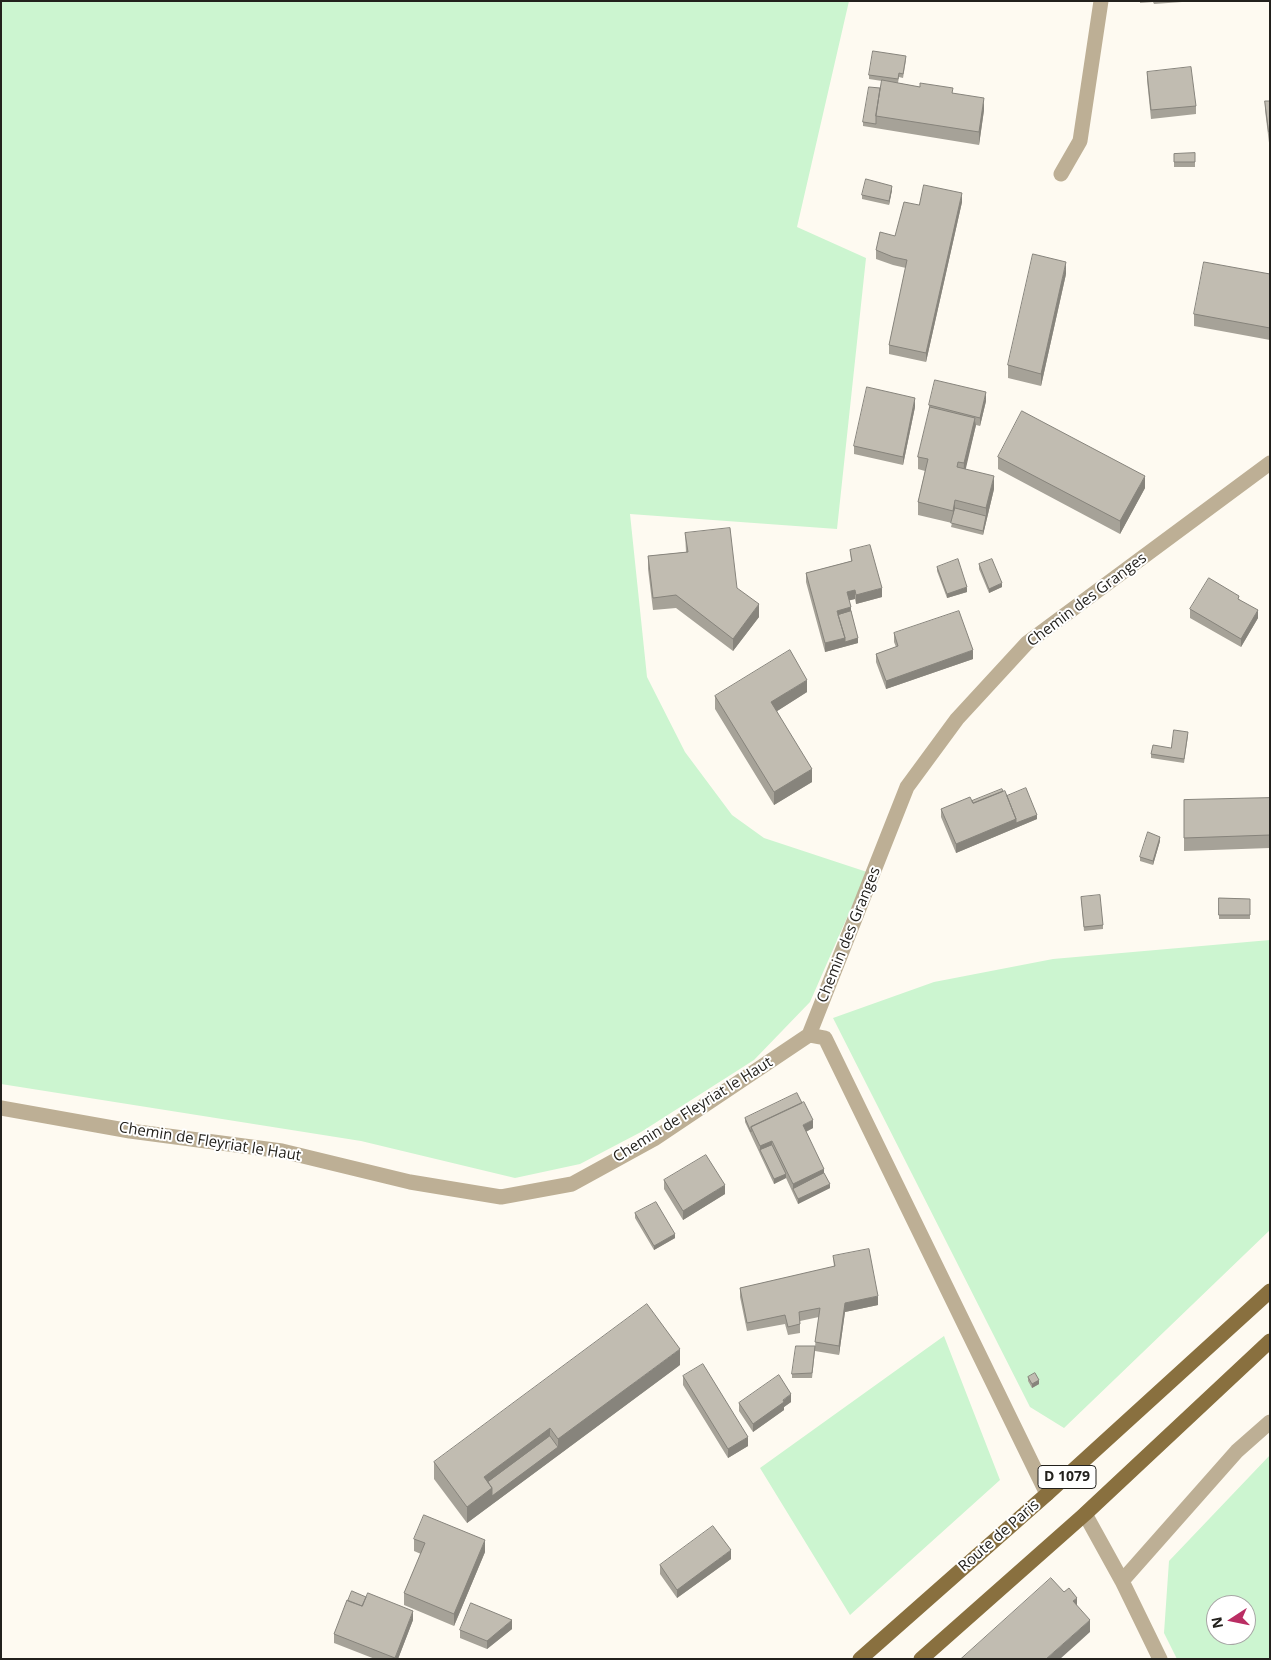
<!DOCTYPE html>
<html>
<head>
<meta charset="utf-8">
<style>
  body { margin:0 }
  #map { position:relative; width:1271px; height:1660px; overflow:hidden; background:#fefaf1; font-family:"Open Sans",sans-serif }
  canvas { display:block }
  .frame { position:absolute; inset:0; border:2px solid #23211d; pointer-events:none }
  .north { position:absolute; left:1206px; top:1595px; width:50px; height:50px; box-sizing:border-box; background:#fff; border:1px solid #a7a6a5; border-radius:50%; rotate:259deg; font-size:14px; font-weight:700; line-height:20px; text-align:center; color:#23211d }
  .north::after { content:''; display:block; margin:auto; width:18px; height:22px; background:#ba2e64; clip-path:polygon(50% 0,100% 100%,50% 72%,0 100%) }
</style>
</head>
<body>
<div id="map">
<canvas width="1271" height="1660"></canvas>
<div class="frame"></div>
<div class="north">N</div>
</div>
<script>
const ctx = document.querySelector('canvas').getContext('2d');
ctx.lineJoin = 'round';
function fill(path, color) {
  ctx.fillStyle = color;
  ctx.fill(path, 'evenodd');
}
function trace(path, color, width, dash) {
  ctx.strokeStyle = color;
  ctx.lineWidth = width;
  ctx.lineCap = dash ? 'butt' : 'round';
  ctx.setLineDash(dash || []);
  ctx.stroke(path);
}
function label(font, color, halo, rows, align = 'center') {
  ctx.font = font + ' "Open Sans",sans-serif';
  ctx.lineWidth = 4;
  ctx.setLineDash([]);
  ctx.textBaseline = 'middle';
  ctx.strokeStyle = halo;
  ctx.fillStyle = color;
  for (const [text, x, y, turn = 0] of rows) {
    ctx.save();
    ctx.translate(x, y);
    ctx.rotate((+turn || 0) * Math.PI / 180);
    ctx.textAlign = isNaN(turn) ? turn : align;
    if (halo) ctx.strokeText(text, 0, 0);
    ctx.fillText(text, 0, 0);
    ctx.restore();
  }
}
fill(new Path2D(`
  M1,1H849L797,227L866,258L837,529L630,514L647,677L685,752L732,815L764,838L867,872L810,1002L754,1060L641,1132L580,1164L515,1178L361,1141L1,1084Z
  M1270,940V1230L1064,1428L1030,1407L833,1018L934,982L1053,959Z
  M944,1336L1000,1480L850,1615L760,1468Z
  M1270,1455V1659H1177L1164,1633L1169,1561ZM1216,1605H1246V1635H1216Z`), '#ccf5d0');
trace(new Path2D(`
  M1061,174L1080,141L1101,1
  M809,1035L907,787L957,719L1027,643L1270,463
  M1,1108L130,1131L282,1151L410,1182L501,1197L572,1184L654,1139L809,1035L825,1038L1047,1494
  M1085,1514L1122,1581L1160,1659
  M1122,1581L1237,1451L1270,1422`), '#bdaf95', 15);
trace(new Path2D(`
  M860,1659L1047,1494L1270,1291
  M921,1659L1085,1514L1270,1341`), '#89703f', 15);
fill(new Path2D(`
  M1140,1H1196L1154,4L1153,2L1140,3Z
  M906,60L903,78L899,77L898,83L953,93L984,110L979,145L863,126V122L880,88L882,81L869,79V75Z
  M1147,72L1196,106V114L1151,119L1147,80Z
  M1265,101H1270V151L1265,110Z
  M1195,153V167H1174V154Z
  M892,190L889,205L862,199V195Z
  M962,202L926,362L889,354V345L906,268L893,265L876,259V250L895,236L919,205Z
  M1066,274L1041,386L1008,378V365Z
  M1270,274V340L1194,326V314Z
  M986,401L980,426L976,425L965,469L994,489L983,535L951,527L952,523L918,515V502L925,471L918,469V457L929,412V405Z
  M915,407L903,465L854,454V446Z
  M998,457L1145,488L1120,534L998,469Z
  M685,533L737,588L759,617L733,651L676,608L653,610L648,569V556L686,552Z
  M850,550L882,597L856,604L855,599L849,600L858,643L825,652L806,582V573L851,561Z
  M979,564L1002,587L989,593L979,569Z
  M937,567L967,592L947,598L937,571Z
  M1239,599L1258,618L1241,647L1190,618V609Z
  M894,633L973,659L886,689L876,662V654L896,647L894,642Z
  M807,692L777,711L812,782L774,805L715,709V696Z
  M1188,736L1184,763L1151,758V754L1171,748Z
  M1003,791L1007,796L1037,819L956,853L941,817V809L972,801Z
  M1270,798V848L1184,851V800Z
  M1160,841L1153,865L1140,861V857Z
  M1081,897L1103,925V929L1084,931Z
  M1219,898L1250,899V919H1219Z
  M745,1118L813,1128L806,1132L824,1173L830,1188L798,1204L786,1178L774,1184L745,1122Z
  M664,1180L725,1194L683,1220L664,1189Z
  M635,1213L675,1238L654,1250L635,1218Z
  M833,1256L878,1305L845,1312L839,1355L815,1351L812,1378H792V1374L815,1346L819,1317L800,1321V1333L788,1335L785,1324L747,1331L740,1297V1288L834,1267Z
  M680,1365L467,1523L434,1479V1462Z
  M683,1376L748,1446L728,1458L683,1385Z
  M1028,1377L1039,1384L1032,1388L1028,1381Z
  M791,1402L784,1407V1410L753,1432L739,1411V1403Z
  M414,1539L485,1552L454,1626L404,1605V1593L421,1554L414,1551Z
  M731,1559L677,1598L660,1574V1565Z
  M413,1620L398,1659H375L334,1643V1634Z
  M512,1629L487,1649L460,1638V1630Z`), '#a6a298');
fill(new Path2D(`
  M984,98V110L979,145V132Z
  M892,186V190L889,205V201Z
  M962,193V202L926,362V353Z
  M1066,262V274L1041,386V374Z
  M986,392V401L980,426V418Z
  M915,398V407L903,465V457Z
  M975,418V426L976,421V425L963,481L964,463Z
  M994,476V489L983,535V531L986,516V508Z
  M1145,476V488L1120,534V521Z
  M955,500V513L953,523V511Z
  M1002,583V587L989,593V589Z
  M967,587V592L947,598V594Z
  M882,588V597L856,604V595Z
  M855,590V599L847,601V592Z
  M759,604V617L733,651V639Z
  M851,607V615L838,619L837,611Z
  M1258,610V618L1241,647V639Z
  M845,638H858V643L825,652V643Z
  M973,650V659L886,689V681Z
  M807,680V692L771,715V702Z
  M812,769V782L774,805V792Z
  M1037,815V819L956,853V844L1016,819Z
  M1160,837V841L1153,865V861Z
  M813,1120V1128L803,1133V1125Z
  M772,1141V1149L760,1150V1154V1146Z
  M824,1169V1177L793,1189V1184Z
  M786,1174V1178L774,1184V1179Z
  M830,1184V1188L798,1204V1199Z
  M725,1185V1194L683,1220V1211Z
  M675,1234V1238L654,1250V1246Z
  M878,1296V1305L845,1312L839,1355V1346L845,1303Z
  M680,1349V1365L467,1523V1507L492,1488L558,1447V1439Z
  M1039,1380V1384L1032,1388V1384Z
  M791,1394V1402L784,1407V1410L753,1432V1424Z
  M550,1428V1445L488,1491L484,1477Z
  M748,1437V1446L728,1458V1449Z
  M485,1540V1552L454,1626V1614Z
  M731,1550V1559L677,1598V1590Z
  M1077,1598V1610L1073,1601Z
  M413,1611V1620L398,1659H395Z
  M512,1620V1629L487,1649V1641Z
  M1090,1620V1632L1060,1659H1046Z`), '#87847c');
const building = new Path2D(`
  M873,51L906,56L903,74L899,73L898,79L869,75Z
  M1191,67L1196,106L1151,110L1147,72Z
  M882,80L920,87V83L953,88L952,93L984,98L979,132L876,116Z
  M869,87L880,88L876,116V124L863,122Z
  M1265,101H1270V132H1269Z
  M1195,153V162H1174V154Z
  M866,179L892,186L889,201L862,195Z
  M924,185L962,193L926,353L889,345L907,260L893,257L876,250L880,232L895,236L904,202L919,205Z
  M1033,254L1066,262L1041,374L1008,365Z
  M1204,262L1270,274V328L1194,314Z
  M935,380L986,392L980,418L929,405Z
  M867,387L915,398L903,457L854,446Z
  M930,407L975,418L964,463L958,462L957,467L994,476L986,508L955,500L953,511L918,502L928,459L918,457Z
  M1022,411L1145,476L1120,521L998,457Z
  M955,508L986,516L983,531L951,523Z
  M730,528L737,588L759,604L733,639L676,595L653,598L648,556L688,552L685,533Z
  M870,545L882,588L856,595L855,590L847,592L851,607L837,611L845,638L825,643L806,573L852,561L850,550Z
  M958,559L967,587L947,594L937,567Z
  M992,559L1002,583L989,589L979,564Z
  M1209,578L1239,596L1238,599L1258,610L1241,639L1190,609Z
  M851,611L858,638L845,642V638L838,615Z
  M959,611L973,650L886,681L876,654L898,646L894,633Z
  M790,650L807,680L771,702L812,769L774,792L715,696Z
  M1174,730L1188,732L1184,759L1151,754L1153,745L1171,748Z
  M1026,788L1037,815L1016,823V819L1007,796Z
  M1002,789L1003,791L973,803L972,801Z
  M1005,791L1016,819L956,844L941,809L970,797L973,803Z
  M1270,798V835L1184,838V800Z
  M1148,832L1160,837L1153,861L1140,857Z
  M1100,895L1103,925L1084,927L1081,897Z
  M1219,898L1250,899V915H1219Z
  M797,1093L802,1103L751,1127V1132L745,1118Z
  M804,1102L813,1120L803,1125L824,1169L793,1184L772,1141L760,1146L751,1127Z
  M772,1145L786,1174L774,1179L760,1150Z
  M706,1155L725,1185L683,1211L664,1180Z
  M824,1173L830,1184L798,1199L793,1189Z
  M656,1202L675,1234L654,1246L635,1213Z
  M869,1249L878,1296L845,1303L839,1346L815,1342L820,1308L799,1312L800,1324L788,1327L785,1315L747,1323L740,1288L835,1266L833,1256Z
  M647,1304L680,1349L558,1439L550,1428L484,1477L492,1488L467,1507L434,1462Z
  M796,1346H815L812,1373L792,1374Z
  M703,1364L748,1437L728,1449L683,1376Z
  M1035,1373L1039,1380L1032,1384L1028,1377Z
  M779,1375L791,1394L783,1400L784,1402L753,1424L739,1403Z
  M550,1436L558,1447L492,1496V1488L488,1482Z
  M424,1515L485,1540L454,1614L404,1593L425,1543L414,1539Z
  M713,1526L731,1550L677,1590L660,1565Z
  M1051,1578L1064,1592L1069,1588L1077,1598L1073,1601L1090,1620L1046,1659H961Z
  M352,1591L366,1597L362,1606L348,1601Z
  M368,1593L413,1611L395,1658L334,1634L347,1600L362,1606Z
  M471,1603L512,1620L487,1641L460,1630Z`);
fill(building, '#c1bcb1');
trace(building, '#87847c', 1);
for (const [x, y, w] of [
  [1067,1477,58]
]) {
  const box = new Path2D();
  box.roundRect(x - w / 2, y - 11.5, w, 23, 4);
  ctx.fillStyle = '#fff';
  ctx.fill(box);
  trace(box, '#23211d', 1);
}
label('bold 14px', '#23211d', null, [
  ["D 1079",1067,1477]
]);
label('15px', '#23211d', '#fff', [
  ["Chemin des Granges",1087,600,-37],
  ["Chemin des Granges",849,935,-68],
  ["Chemin de Fleyriat le Haut",693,1110,-32],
  ["Chemin de Fleyriat le Haut",210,1142,9],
  ["Route de Paris",999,1536,-41]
]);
</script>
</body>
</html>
